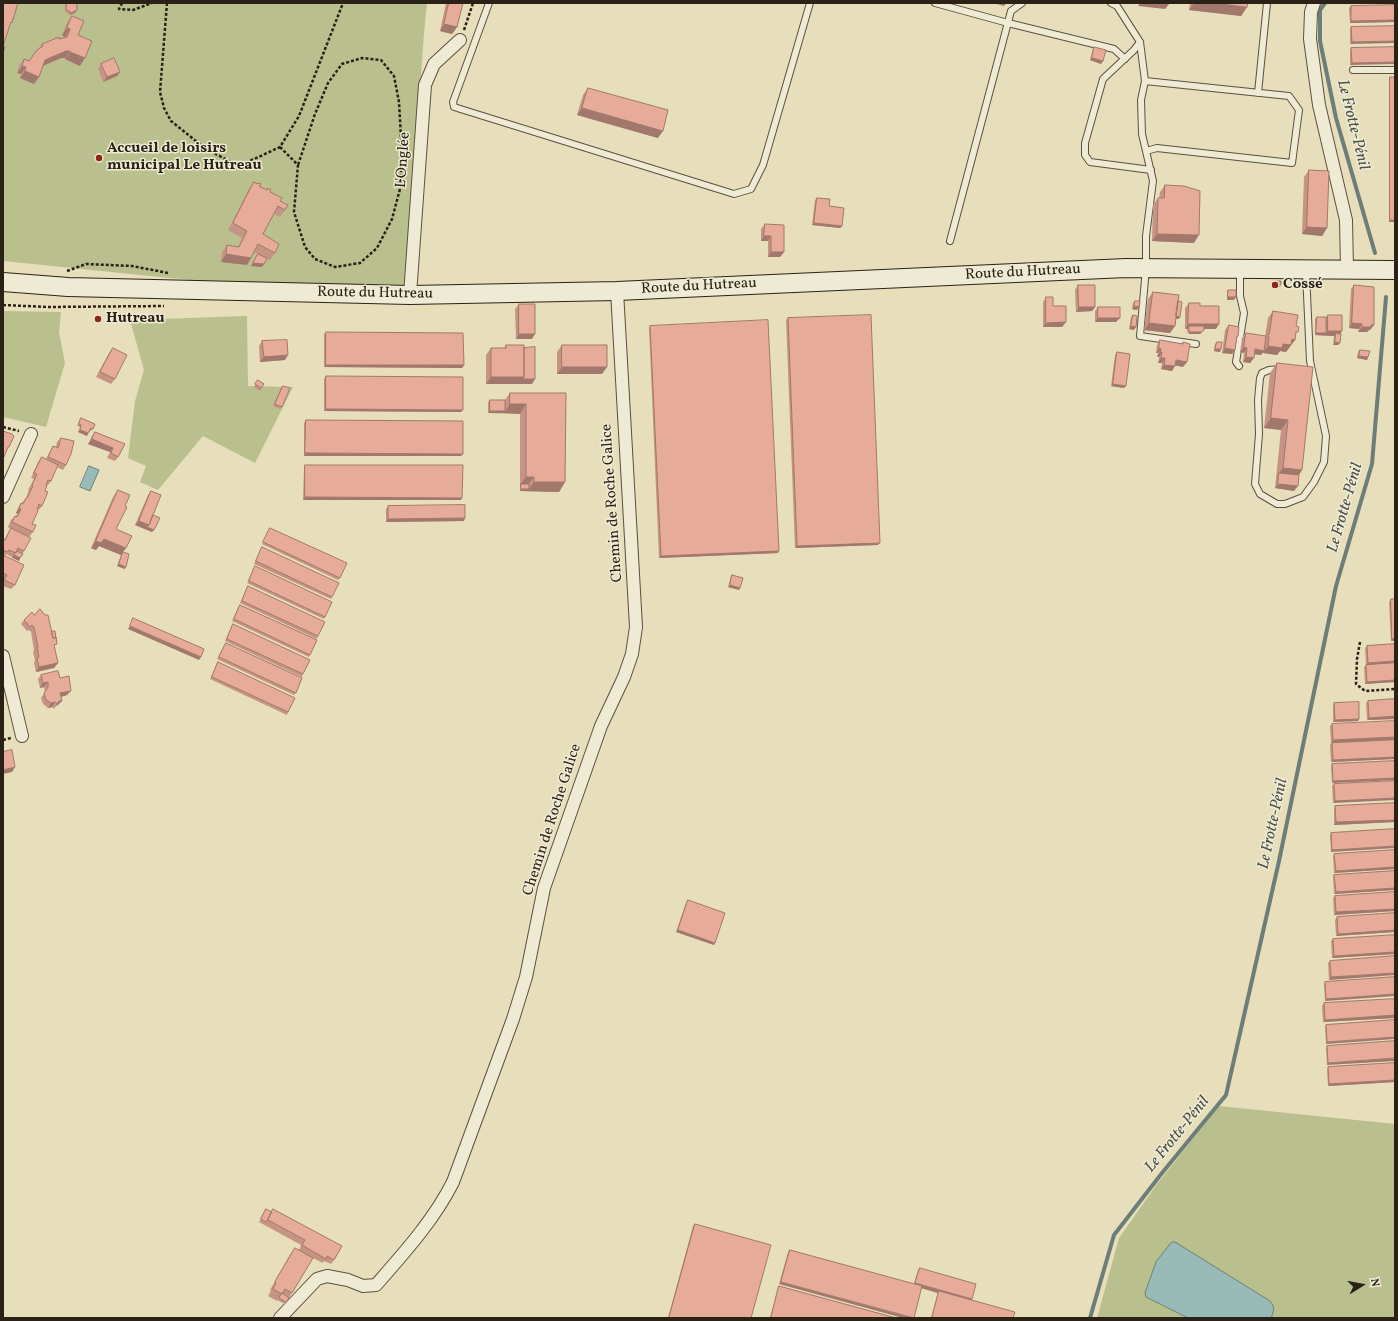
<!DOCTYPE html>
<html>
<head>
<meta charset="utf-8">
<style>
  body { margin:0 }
  #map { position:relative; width:1398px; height:1321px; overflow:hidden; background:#e7debb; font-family:Vollkorn,serif }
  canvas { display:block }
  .frame { position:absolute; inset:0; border:4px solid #2b2217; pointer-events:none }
  .north { position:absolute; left:1342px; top:1265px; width:40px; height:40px; -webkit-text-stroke:3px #efead3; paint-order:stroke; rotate:79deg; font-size:11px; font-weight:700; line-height:16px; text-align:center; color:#2b2217 }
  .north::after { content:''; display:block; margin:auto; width:14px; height:18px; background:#2b2217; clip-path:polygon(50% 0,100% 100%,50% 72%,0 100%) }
</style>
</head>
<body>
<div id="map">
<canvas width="1398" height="1321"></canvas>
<div class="frame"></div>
<div class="north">N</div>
</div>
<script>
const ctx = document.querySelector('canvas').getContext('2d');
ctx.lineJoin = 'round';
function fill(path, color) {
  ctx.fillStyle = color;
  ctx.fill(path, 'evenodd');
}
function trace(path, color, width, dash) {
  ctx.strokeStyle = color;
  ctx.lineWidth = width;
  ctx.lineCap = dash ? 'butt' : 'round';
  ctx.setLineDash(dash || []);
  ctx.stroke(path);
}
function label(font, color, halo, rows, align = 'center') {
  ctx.font = font + ' Vollkorn,serif';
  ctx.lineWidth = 3;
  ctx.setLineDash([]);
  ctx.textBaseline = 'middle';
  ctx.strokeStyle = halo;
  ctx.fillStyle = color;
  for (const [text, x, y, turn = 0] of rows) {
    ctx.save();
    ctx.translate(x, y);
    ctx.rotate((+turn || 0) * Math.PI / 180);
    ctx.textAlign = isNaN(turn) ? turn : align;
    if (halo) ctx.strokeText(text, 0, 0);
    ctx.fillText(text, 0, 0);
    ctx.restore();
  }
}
fill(new Path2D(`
  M3,3H427L424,33L406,287L219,283L3,261Z
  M3,311L61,312L59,332L65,363L46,427L3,417Z
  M247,316L248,386L293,387L255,463L203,436L158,490L140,482L146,466L128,458L135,401L144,370L130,320Z
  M1219,1106L1395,1124V1318H1097L1119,1238L1157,1184Z`), '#bac08d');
const water = new Path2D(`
  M89,466L99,470L90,491L80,487Z
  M1172,1242H1175L1270,1301C1275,1307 1274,1311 1271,1318H1188L1146,1297L1145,1293L1156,1262Z`);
fill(water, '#99bbb8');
trace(water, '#6d7e78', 1);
trace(new Path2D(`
  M1325,3L1320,10V41L1336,118L1375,253
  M1090,1318L1114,1235L1162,1173L1226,1095L1279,861L1336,586L1372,464L1386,297`), '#6d7e78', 4);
const lane = new Path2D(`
  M489,3L453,102L454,107L734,194L751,189L763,165L810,3
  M935,3L1008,23L1114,49L1125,59
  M1111,3L1117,6L1140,42L1145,81
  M1140,42L1134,50L1103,79L1085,143V155L1090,162L1151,170
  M1353,70H1395
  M1258,93L1267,3
  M1146,151L1157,148L1292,163L1299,110L1289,96L1145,81L1141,100L1142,134L1153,181L1146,236V268L1140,336L1196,344
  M950,241L1011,11L1022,3
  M1239,366L1236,362L1244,313L1240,296V270
  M1281,369L1269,370L1262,373L1260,378L1258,400L1259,434L1255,484L1260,494L1277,504H1285L1303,497L1314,482L1324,462L1326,436L1310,361L1306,272`);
const street = new Path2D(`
  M1314,3L1311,12L1310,39L1319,105L1346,220L1347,269
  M410,295L425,85L434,64L460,40
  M3,497L31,434
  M3,656L22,736
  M280,1318L317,1279L327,1276L348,1280L363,1286L376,1285C404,1253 434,1220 453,1182L513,1019L526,977L544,888L601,726L624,677L632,654L636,627L617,291`);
const secondary = new Path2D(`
  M3,282L68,287L410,295L617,291L1126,268L1395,270`);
trace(lane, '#5a5140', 8);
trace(street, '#5a5140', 14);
trace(secondary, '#2b2217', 20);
trace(new Path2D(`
  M122,3L119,9L133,10L152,3
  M167,3L160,92L164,108L171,121L206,149L239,166L280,147L299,116L343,3
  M464,30L473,3
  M280,147L298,165L294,212L305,247L315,259L335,267L360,263L377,248L392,219L400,189L402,156L399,102L394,76L381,60L362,58L342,64L328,83L315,114L298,165
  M67,271L86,264L132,266L168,273
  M3,305L48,307L164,306
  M3,427L19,431
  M1360,642L1357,659L1356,684L1365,691L1395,689
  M3,740L11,738`), '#2b2217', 2.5, [3, 2]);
trace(lane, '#efead3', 6);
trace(street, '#efead3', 12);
trace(secondary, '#efead3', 18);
fill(new Path2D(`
  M67,3L75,13L69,15L65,11V6Z
  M446,3H463L457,27L452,34L440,31Z
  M1190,3H1248L1247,7L1241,16L1189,10Z
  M1395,5V22L1350,23L1349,8L1351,6Z
  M72,16L78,35L80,66L65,59V58H61L43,66L39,77L34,84L20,78L21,74L17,73L19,66L24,59L29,61L42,44L59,39L65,37L62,35L67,23Z
  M1395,26L1350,44V29L1351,27Z
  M1094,47L1103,61L1101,64L1090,60L1093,49Z
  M1395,47L1350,65V50L1351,48Z
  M101,64L117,76L103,82L98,69Z
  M1390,77H1395V222H1389V79Z
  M588,88L658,138L577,115L583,95Z
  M1309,170L1327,228L1322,236L1302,234L1304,177Z
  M254,182L270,192L280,201L285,210L280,217L274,214L263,234L275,253L270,260L267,259L262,267L251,266L258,254L254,252L247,265L221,262L222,252L227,245L238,247L242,238L228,230L249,189Z
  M1165,185L1194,243L1152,241L1153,205L1158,198H1159L1160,192Z
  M817,198L829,206L842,226L840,228L812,225L815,200Z
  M765,224L784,252L780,257H768V241H761V229Z
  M1078,285L1095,307L1092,311L1076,312L1075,290Z
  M1354,285L1374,325L1370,330H1369L1367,332H1358L1359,329L1349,328L1351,289Z
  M1228,290L1234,300H1227V292Z
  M1153,292L1179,319H1176L1175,326L1170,333L1144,330L1148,299Z
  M1046,297L1066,322L1062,327H1043V302Z
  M1135,301L1137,310L1132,309L1133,303Z
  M1189,303L1200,306L1216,329H1204V330L1200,334H1189L1187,332V329H1185V308Z
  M519,304L532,339H516L515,309Z
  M1098,307L1116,322H1095V311Z
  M1273,311L1296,326L1295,340L1286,352L1280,351L1277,355L1263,353V352L1261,355L1254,354V358L1250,363L1243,362L1244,353L1240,352L1242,338L1246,333L1265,336L1268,318Z
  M1133,315L1134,330L1129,329L1131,317Z
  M1328,315L1341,334L1338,345H1333L1334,336L1315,335V319L1317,317H1326Z
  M788,318L878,545L795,548L786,320Z
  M1229,325L1238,336L1237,338L1232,354L1222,353L1225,330Z
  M650,326L778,553L659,558L649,328Z
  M326,332L464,365L462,368L324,367V334Z
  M1160,340L1182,344L1183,342V367L1175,365L1172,371L1161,369L1162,363H1158L1159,357L1157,356L1158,353H1156L1157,345Z
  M262,341L285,360L260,362L259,346Z
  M1217,342L1221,349L1220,352L1214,351L1215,344Z
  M506,345L524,348L532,384H486V355L491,348H504Z
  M562,345L602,374H557V352Z
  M113,348L115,379L111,384L96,377L109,353Z
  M1360,350L1368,357L1367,360L1357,358L1358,352Z
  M1117,352L1124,388L1111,386L1115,355Z
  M1277,363L1299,475L1294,491L1275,488L1281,430L1264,428L1270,373Z
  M326,376L461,412L324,411V379Z
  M258,380L264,384L260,391L254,387Z
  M283,386L282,407L280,409L273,406L281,388Z
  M510,393H566L565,482L559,492L520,491V414L488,413V402L490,400H505Z
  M81,418L93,429L91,431H90L87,436L78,432L80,427L77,426Z
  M306,420L461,456H304V423Z
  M95,432L125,444L118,457L115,461L107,458L110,452L88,444L92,436Z
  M61,438L66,465L63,470L57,467L51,481L48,485H46L42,506L39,510L37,509L32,524L33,532L29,537L8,527L11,520L15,516H16L18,514L16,513L18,508L21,503H22L26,498L29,490H28L34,479L31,478L38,462L42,457L46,459L50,451L53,446L56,447L57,442Z
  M305,465L462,498L461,500H303L304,467Z
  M118,490L125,506L116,529L123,552L125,569L117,566L121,555L99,546L96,550L91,548L113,497Z
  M151,491L152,532L135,525L148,495Z
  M388,506L464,521L386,522V509Z
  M11,528L24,551L19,561L6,554L5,556L15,585L11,589L3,586V541L4,540L8,533Z
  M270,528L340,578L338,580L262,544Z
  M262,547L332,597L331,599L254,564Z
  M255,566L325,617L324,619L247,583Z
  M732,575L740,588L739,590L728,587L731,577Z
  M248,586L318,636L317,639L240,603Z
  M1391,599H1395V641H1391L1389,602Z
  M240,605L310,655L309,657L232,621Z
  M32,612L58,663L54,668L36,672L34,663L35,660L33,652L34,650L31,632L29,630L27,631L21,624L24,620Z
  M233,624L303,674L302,677L225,641Z
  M226,643L296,693L294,695L217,659Z
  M1395,644V682L1365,684L1364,667L1366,665L1365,648L1367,646Z
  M218,662L288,712L287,715L210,679Z
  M41,675L60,678L67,695L61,697L58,705L56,706L54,709L52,707L48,708L43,704L41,698L45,692L44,687L40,688L38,679Z
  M1395,699V719L1367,720L1366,703L1368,701Z
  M1334,703L1359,719L1358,721L1333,722V705Z
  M1332,724L1395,740L1331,743L1330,726Z
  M1395,740V759L1331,762L1330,745L1332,743Z
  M1395,761L1332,783L1331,767L1332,764Z
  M1395,781L1333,803L1332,786L1334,784Z
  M1395,803V822L1334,825V808L1335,806Z
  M1395,829L1331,852L1330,836L1331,833Z
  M1395,850V869L1334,873L1333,856L1334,854Z
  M1395,871V890L1334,894L1333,877L1334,875Z
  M1395,892V911L1334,915L1333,898L1335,896Z
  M688,900L714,945L676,932L686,903Z
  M1395,913V932L1336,936L1335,920L1337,917Z
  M1395,935V954L1332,958L1331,941L1333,939Z
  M1395,956L1329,980L1328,963L1330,961Z
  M1395,977L1325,1001L1324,984L1325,982Z
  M1395,999V1018L1323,1022L1322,1006L1324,1003Z
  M1395,1020L1326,1044L1325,1027L1326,1025Z
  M1395,1041L1327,1065L1326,1048L1327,1046Z
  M1395,1063V1082L1328,1086L1327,1070L1328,1067Z
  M266,1209L334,1260L331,1264L324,1261L323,1263L313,1258L292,1293L285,1304L277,1300V1301L268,1296L271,1291L270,1290L290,1255L295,1248L299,1250L301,1245L259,1222Z
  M695,1224L751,1318H668L693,1226Z
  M790,1250L914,1284L918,1270L920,1268L971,1300L1013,1318H931L938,1293L922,1288L779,1284L788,1252Z
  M779,1286L896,1318H770L778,1288Z`), '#c69484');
fill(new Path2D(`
  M993,3H1003L1006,4L1004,6Z
  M1140,3H1170L1165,9L1138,6Z
  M1194,3H1215L1247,7L1241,16L1189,10Z
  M77,10L75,13L69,15L71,13Z
  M1395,20V22L1350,23L1351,21Z
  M444,24L457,27L452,34L440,31Z
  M67,28L70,29L65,37L62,35Z
  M1395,41V43L1350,44L1352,42Z
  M66,51H70L65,58H61L40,67L45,60Z
  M70,52L85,58L80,66L65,59Z
  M1092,58L1103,61L1101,64L1090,60Z
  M1395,62V64L1350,65L1352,63Z
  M22,66L26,67L21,74L17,73Z
  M25,71L39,77L34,84L20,78Z
  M120,72L117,76L103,82L107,77Z
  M582,108L663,131L658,138L577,115Z
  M1390,220H1395V222H1389Z
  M814,223L842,226L840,228L812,225Z
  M1307,227L1327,228L1322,236L1302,234Z
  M1157,234L1199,235L1194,243L1152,241Z
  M764,236H771L768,241H761Z
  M771,252H784L780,257H768Z
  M226,254L251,258L247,265L221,262Z
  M253,263L264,264L262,267L251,266Z
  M1281,284L1280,287H1272L1274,285Z
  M1228,297H1236L1234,300H1227Z
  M1134,306L1139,307L1137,310L1132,309Z
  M1079,307H1095L1092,311L1076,312Z
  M1174,316L1180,317L1179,319L1172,318Z
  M1098,318H1120L1116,322H1095Z
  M1066,322L1062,327H1043L1046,323Z
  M1149,323L1175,326L1170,333L1144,330Z
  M1352,323L1362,324L1359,329L1349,328Z
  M1188,324H1219L1216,329H1189V326L1187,329H1185Z
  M1371,325H1374L1370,330H1369L1367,332H1358L1362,327Z
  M1131,326L1136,327L1134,330L1129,329Z
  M1328,331H1342L1339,336L1336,333L1334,336L1315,335L1316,333H1326Z
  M1190,332H1202L1200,334H1189Z
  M519,334H535L532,339H516Z
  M1292,339L1295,340L1286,352L1280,351L1277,355L1263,353L1268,346L1283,344Z
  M1335,342L1340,343L1338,345H1333Z
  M1244,347L1247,348L1244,353L1240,352Z
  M1159,348L1161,349L1158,353H1156Z
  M1225,348L1235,350L1232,354L1222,353Z
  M1215,349H1221L1220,352L1214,351Z
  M1255,349L1264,351L1261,355L1252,354Z
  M1160,352H1162L1159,357L1157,356Z
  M288,355L285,360L260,362L264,357Z
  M1359,356L1368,357L1367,360L1357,358Z
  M1246,357L1254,358L1250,363L1243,362Z
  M1161,358H1165L1162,363H1158Z
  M1176,360L1187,362L1183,367L1173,365Z
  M326,365H464L462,368L324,367Z
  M1164,365L1175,366L1172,371L1161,369Z
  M562,367H607L602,374H557Z
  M491,377H524L535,379L532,384H486Z
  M1113,384L1126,386L1124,388L1111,386Z
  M510,404H526L520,414L504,413Z
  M326,409L463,410L461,412L324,411Z
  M490,411H505L504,413H488Z
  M1271,418L1288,420L1281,430L1264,428Z
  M80,430L88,433L87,436L78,432Z
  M92,439L113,448L110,452L88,444Z
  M305,453L463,454L461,456H304Z
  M1283,468L1302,470L1296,480L1279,473Z
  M526,477H534L527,486L521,484L519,486Z
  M534,482H565L559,492L520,491L521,489H529Z
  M1278,484L1298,486L1294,491L1275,488Z
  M305,497L462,498L461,500H303Z
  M19,508L21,509L18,514L16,513Z
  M465,518L464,521L386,522L388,519Z
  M139,521L149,525L154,530L152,532L135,525Z
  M104,539L126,548L121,555L99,546L96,550L91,548L96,541Z
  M880,543L878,545L795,548L797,546Z
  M779,551L778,553L659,558L661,556Z
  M14,555L20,558L19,561L12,558Z
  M119,564L126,567L125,569L117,566Z
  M730,585L740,588L739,590L728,587Z
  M130,626L201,657L199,660L128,629Z
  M1395,638V641H1391L1392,639Z
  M1395,661V663L1366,665L1368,663Z
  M58,663L54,668L36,672L39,667Z
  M1395,680V682L1365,684L1367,682Z
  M48,682L44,687L40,688L43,683Z
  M71,691L67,695L57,698L60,693Z
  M59,701H62L58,705L56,706Z
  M55,702L52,707L48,708L51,703Z
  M1395,716V719L1367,720L1369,718Z
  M1359,719L1358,721L1333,722L1335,720Z
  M1395,737V740L1331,743L1333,740Z
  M1395,757V759L1331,762L1333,760Z
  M15,767L12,772L3,774V770Z
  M1395,778V780L1332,783L1333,781Z
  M1395,798V800L1333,803L1335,801Z
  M1395,820V822L1334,825L1336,822Z
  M1395,846V848L1331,852L1332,850Z
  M1395,867V869L1334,873L1336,871Z
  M1395,888V890L1334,894L1336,892Z
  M1395,909V911L1334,915L1336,912Z
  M678,930L715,943L714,945L676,932Z
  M1395,930V932L1336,936L1338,934Z
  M1395,952V954L1332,958L1334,956Z
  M1395,973V975L1329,980L1331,977Z
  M1395,994V996L1325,1001L1326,999Z
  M1395,1015V1018L1323,1022L1325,1020Z
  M1395,1037V1039L1326,1044L1327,1042Z
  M1395,1058V1061L1327,1065L1328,1063Z
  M1395,1080V1082L1328,1086L1329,1084Z
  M781,1282L913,1318H903L779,1284Z
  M915,1283L972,1299L970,1302L939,1291L938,1293L914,1286Z`), '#a1786b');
const building = new Path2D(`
  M3,3H18L12,23L11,22L3,46L5,47L3,53Z
  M67,3H75L77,5V10L71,13L66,9Z
  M449,3H463L457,27L444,24Z
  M1215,3H1248L1247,7Z
  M1395,5V20L1351,21V6Z
  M72,16L84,21L78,35L92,41L85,58L70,52V51H66L45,60L39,77L25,71L26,67L22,66L24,59L29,61L37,50L43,46L42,44L59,37V39L67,37L70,29L67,28Z
  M1395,26V41L1352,42L1351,27Z
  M1094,47L1106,50L1103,61L1092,58Z
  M1395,47V62L1352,63L1351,48Z
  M114,58L120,72L107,77L101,64Z
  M1390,77H1395V220H1390Z
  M588,88L668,110L663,131L582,108Z
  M1309,170L1329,171L1327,228L1307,227Z
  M254,182L257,184L258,183L261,184L259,186L267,190L268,188L271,190L270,192L282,198L280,201L288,205L285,210L278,206L263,234L279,244L275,253L258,244L251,258L226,254L227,245L239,247L247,231L233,223Z
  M1165,185L1184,186L1200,191L1199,235L1157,234L1158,198H1164Z
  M817,198L830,199L829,206L844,208L842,226L814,223Z
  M765,224L784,225V252H771V236H764Z
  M258,254L267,258L264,264L253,263Z
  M1274,281H1281V284L1274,285Z
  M1078,285H1095V307H1079Z
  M1354,285L1374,287V325H1371V327H1362V324L1352,323Z
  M1228,290H1236V297H1228Z
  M1153,292L1179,295L1175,326L1149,323Z
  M1046,297H1053V306H1066V322L1046,323Z
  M1135,301H1140L1139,307L1134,306Z
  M1178,301L1182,302L1180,317L1176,316Z
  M1189,303H1200V306H1219V324H1188Z
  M519,304H535V334H519Z
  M1098,307H1120V318H1098Z
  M1273,311L1298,315L1296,326L1299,327L1298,332H1296L1295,340L1292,339L1291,345L1283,344L1282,348L1268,346L1269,337H1268V334H1269Z
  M871,315L880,543L797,546L788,318Z
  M1133,315L1137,316L1136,327L1131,326Z
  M1328,315H1342V331H1328Z
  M1317,317H1326V333H1316Z
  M768,320L779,551L661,556L650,326Z
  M1229,325L1239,327L1238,336H1237L1235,350L1225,348Z
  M1189,326H1204V330L1202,332H1190L1189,330Z
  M326,332L463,333L464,365H326Z
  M1246,333L1266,336L1264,351L1255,349L1254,358L1246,357L1247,348L1244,347Z
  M1336,333L1341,334L1340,343L1335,342Z
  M287,340L288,355L264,357L262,341Z
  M1160,340L1183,344V342L1190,344L1187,362L1176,360L1175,366L1164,365L1165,358H1161L1162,352H1160L1161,349L1159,348Z
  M1217,342H1222L1221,349H1215Z
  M506,345H524V377H491V348H506Z
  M562,345H607V367H562Z
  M535,347V379H523L524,377V348Z
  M113,348L127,355L115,379L100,372Z
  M1360,350L1370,351L1368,357L1359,356Z
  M1117,352L1130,354L1126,386L1113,384Z
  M1277,363L1313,367L1302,470L1283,468L1288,420L1271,418Z
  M326,376L463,377V410L326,409Z
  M258,380L264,384L261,388L255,384Z
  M283,386L290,388L282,407L275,404Z
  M510,393H566L565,482H534V477H526V404H510Z
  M490,400H505V411H490Z
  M81,418L95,424L93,429L91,428L88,433L80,430L81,425L79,424Z
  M306,420L463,421V454L305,453Z
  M3,431L12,434L14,436L9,447H8L4,457L3,456Z
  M95,432L125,444L118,457L111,453L113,448L92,439Z
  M61,438L74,441L71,454L66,465L48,457L53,446L58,448Z
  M42,457L58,465L51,481L48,480L46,485H47L45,491L48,492L42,506L39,504L37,510L38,511L32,524L36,525L33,532L12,522L15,516L17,517L21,509L19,508L21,503L23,504L26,498H27L33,486L32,485L37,474L34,473Z
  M305,465H463L462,498L305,497Z
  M1279,473L1299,475L1298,486L1278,484Z
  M521,484H529V489H521Z
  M118,490L130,495L125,506L127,507L116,529L132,536L126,548L104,539L101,543L96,541Z
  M151,491L161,495L149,525L139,521Z
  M465,505V518L388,519V506Z
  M153,515L160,518L154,530L147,527L149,525Z
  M11,528L31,538L24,551L18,548L16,553L9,550L8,552L3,550V541L4,540H5Z
  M270,528L347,563L340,578L263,542Z
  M262,547L339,583L332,597L256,561Z
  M17,551L23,554L20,558L14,555Z
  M123,552L129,554L126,567L119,564Z
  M3,555L24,565L15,585L4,580L7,575L3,573Z
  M255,566L332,602L325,617L249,581Z
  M732,575L743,578L740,588L730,585Z
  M248,586L325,622L318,636L242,601Z
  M1391,599H1395V638L1392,639Z
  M240,605L317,640L310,655L234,619Z
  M40,609L45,615H48L53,638L56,637L57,644L54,645L58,663L39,667L37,658L39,657L37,647H38L34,627L32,625L30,627L24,620L32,612L34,615Z
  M133,618L204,649L201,657L130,626Z
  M233,624L310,660L303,674L227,639Z
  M52,631H55L56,639V637L53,638Z
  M226,643L302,678L296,693L219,657Z
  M1395,644V661L1368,663L1367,646Z
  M218,662L295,698L288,712L212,677Z
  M1395,663V680L1367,682L1366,665Z
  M58,671L60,678L69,676L71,691L60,693L62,701H59L57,704L55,702L51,703L46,700L44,693L48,687V682L43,683L41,675Z
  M1395,699V716L1369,718L1368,701Z
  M1359,702V719L1335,720L1334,703Z
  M1395,721V737L1333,740L1332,724Z
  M1395,740V757L1333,760L1332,743Z
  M12,750L15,767L3,770V752Z
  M1395,761V778L1333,781L1332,764Z
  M1395,781V798L1335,801L1334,784Z
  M1395,803V820L1336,822L1335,806Z
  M1395,829V846L1332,850L1331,833Z
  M1395,850V867L1336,871L1334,854Z
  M1395,871V888L1336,892L1334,875Z
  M1395,892V909L1336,912L1335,896Z
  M688,900L725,913L715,943L678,930Z
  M1395,913V930L1338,934L1337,917Z
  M1395,935V952L1334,956L1333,939Z
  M1395,956V973L1331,977L1330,961Z
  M1395,977V994L1326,999L1325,982Z
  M1395,999V1015L1325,1020L1324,1003Z
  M1395,1020V1037L1327,1042L1326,1025Z
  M1395,1041V1058L1328,1063L1327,1046Z
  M1395,1063V1080L1329,1084L1328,1067Z
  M266,1209L272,1212L266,1222L261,1219Z
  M273,1209L342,1246L334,1260L327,1256L326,1259L302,1245L305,1240L268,1220Z
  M695,1224L771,1245L751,1318H669Z
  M295,1248L313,1258L292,1293L285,1289L282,1294L273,1289L276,1283L275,1282Z
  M790,1250L922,1286L914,1318L781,1282Z
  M920,1268L976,1284L972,1299L915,1283Z
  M779,1286L896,1318H771Z
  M939,1291L1015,1312L1013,1318H932Z
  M282,1293L289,1298L286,1302L279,1298Z`);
fill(building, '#e6ac99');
trace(building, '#a1786b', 1);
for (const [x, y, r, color] of [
  [99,158,4,"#8f2418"],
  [1275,285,4,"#8f2418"],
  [98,319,4,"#8f2418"]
]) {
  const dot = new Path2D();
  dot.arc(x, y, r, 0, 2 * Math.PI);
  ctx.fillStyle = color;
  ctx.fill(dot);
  trace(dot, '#efead3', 1.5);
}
label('bold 15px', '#2b2217', '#efead3', [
  ["Accueil de loisirs",107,149],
  ["municipal Le Hutreau",107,166],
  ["Cossé",1283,285],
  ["Hutreau",106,319]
], 'left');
label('15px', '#2b2217', '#efead3', [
  ["L'Onglée",404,160,-86],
  ["Route du Hutreau",1023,273,-3],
  ["Route du Hutreau",699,287,-3],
  ["Route du Hutreau",375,294,1],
  ["Chemin de Roche Galice",613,503,-94],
  ["Chemin de Roche Galice",553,820,-72]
]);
label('italic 16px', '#4c5047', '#efead3', [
  ["Le Frotte-Pénil",1352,125,76],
  ["Le Frotte-Pénil",1346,508,-74],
  ["Le Frotte-Pénil",1274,824,-78],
  ["Le Frotte-Pénil",1178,1135,-51]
]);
</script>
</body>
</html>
